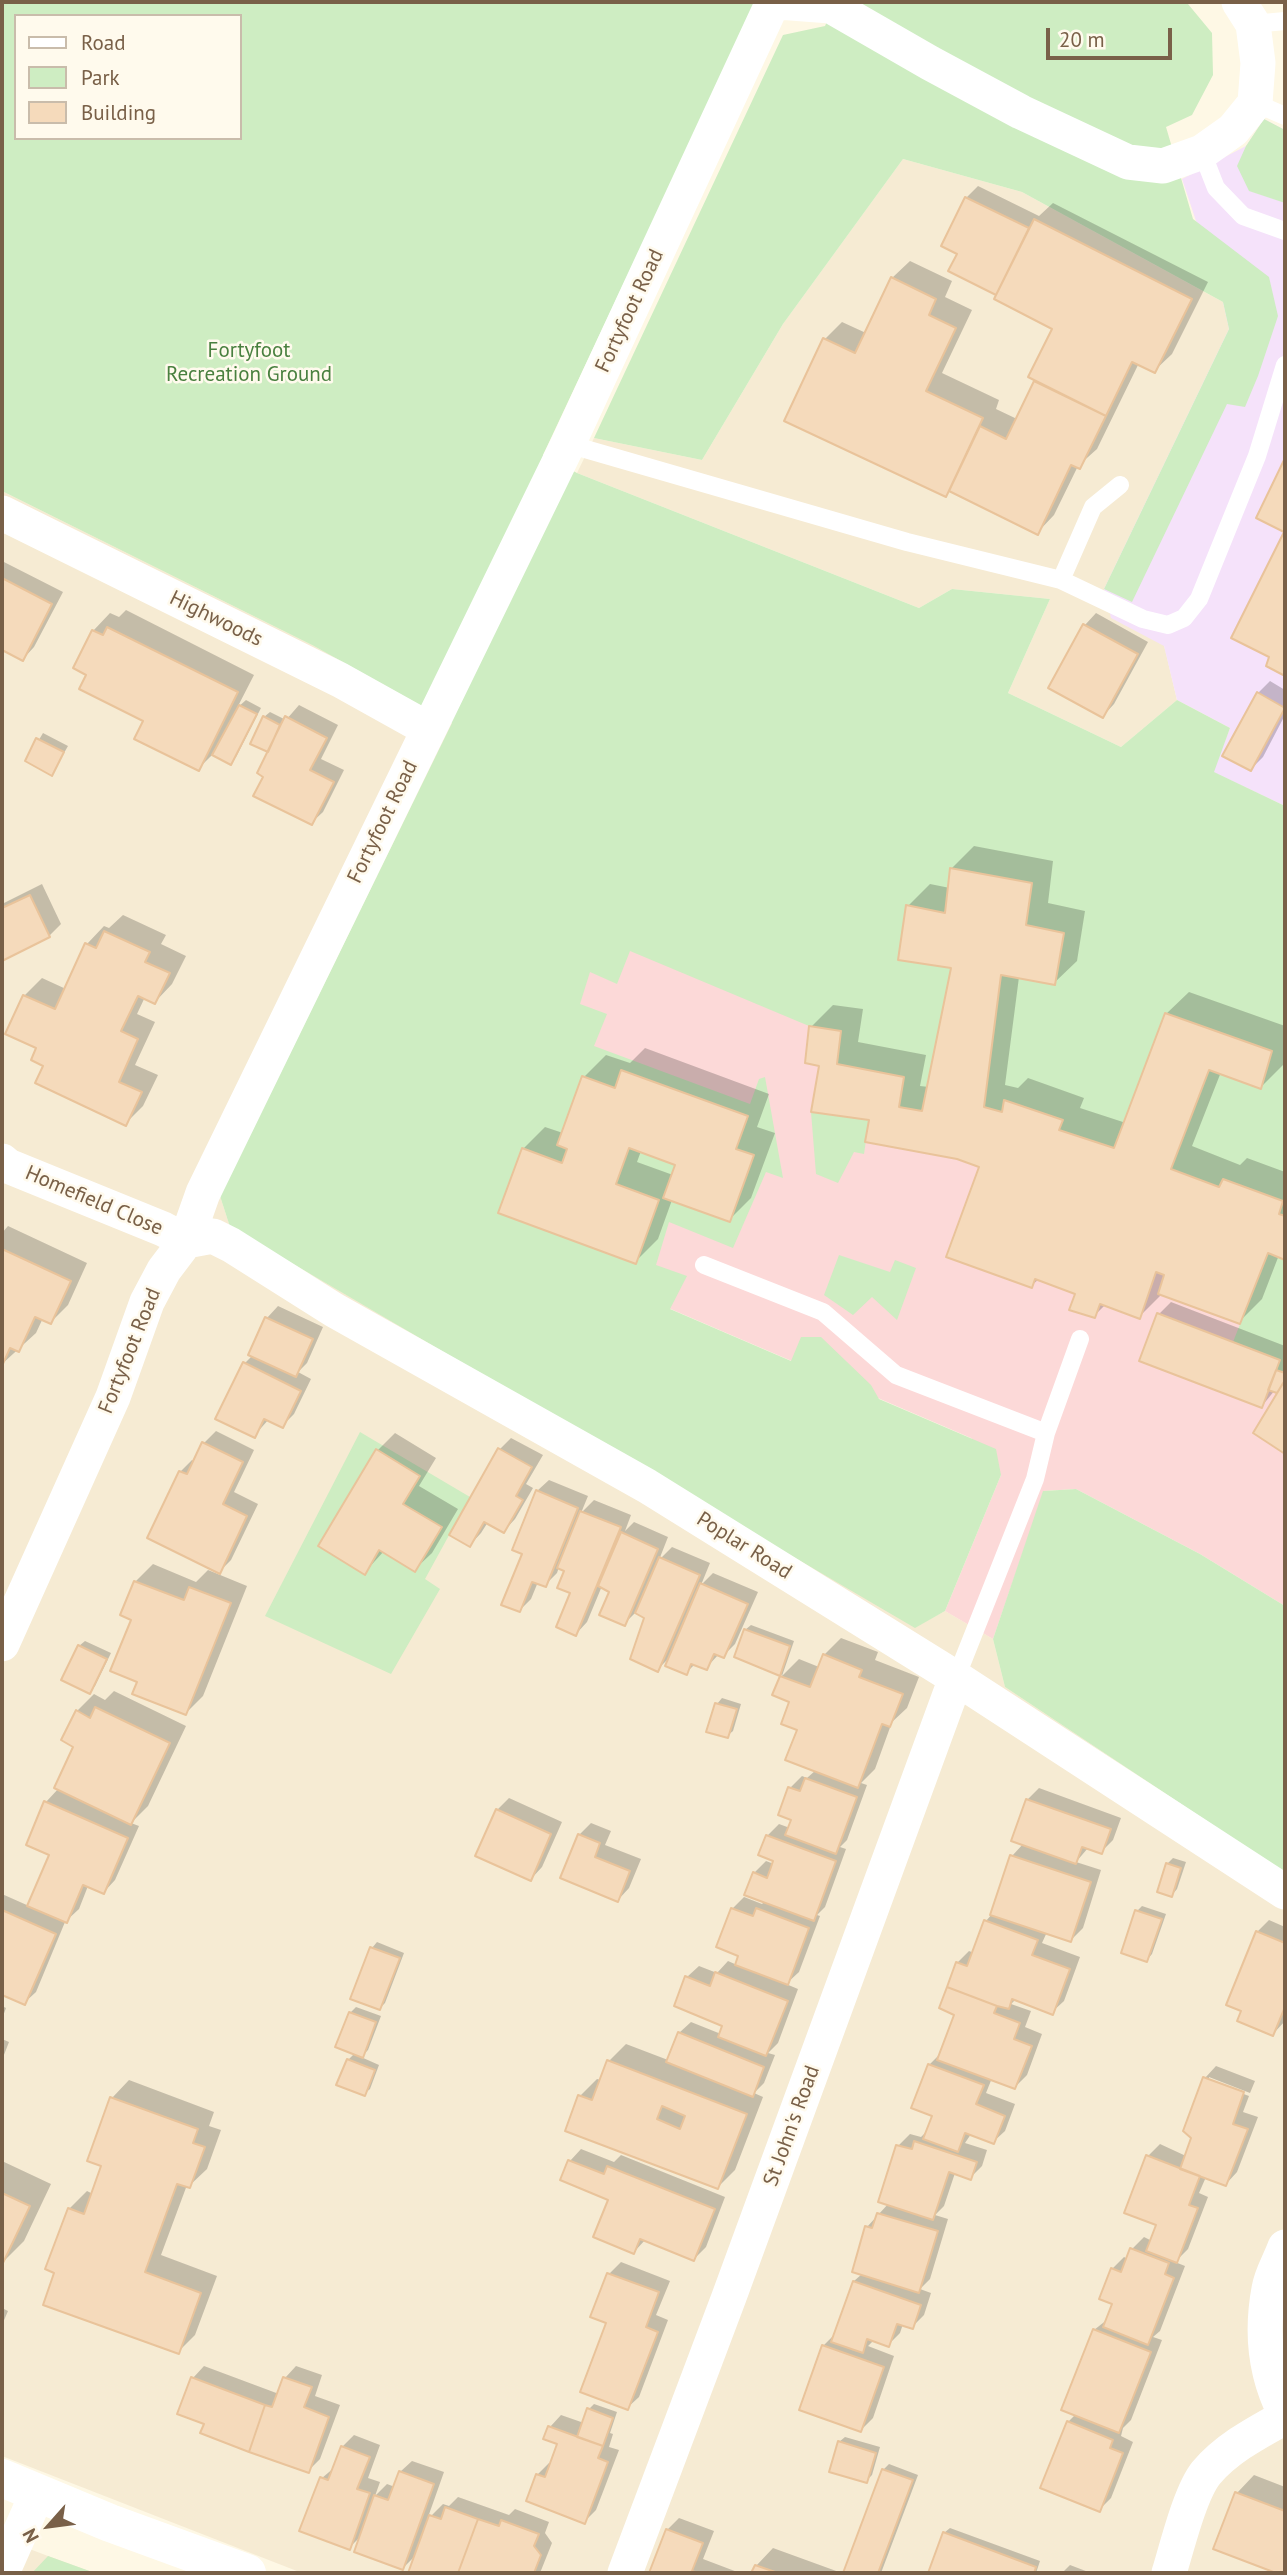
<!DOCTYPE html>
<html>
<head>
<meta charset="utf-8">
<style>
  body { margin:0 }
  #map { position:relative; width:1287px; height:2575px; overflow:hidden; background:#fef8e5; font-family:"PT Sans",sans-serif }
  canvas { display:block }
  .frame { position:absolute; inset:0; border:4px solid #796048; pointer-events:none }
  .legend { position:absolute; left:14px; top:14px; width:228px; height:126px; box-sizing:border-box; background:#fffaed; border:2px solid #c9bcab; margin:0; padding:9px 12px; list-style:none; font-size:21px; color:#796048 }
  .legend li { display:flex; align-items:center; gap:14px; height:35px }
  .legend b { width:35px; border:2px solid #c9bcab }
  .north { position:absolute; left:14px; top:2491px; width:70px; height:70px; -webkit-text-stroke:5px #fffaed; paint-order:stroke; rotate:242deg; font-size:19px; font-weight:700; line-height:28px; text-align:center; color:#796048 }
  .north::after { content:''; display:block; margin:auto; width:24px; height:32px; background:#796048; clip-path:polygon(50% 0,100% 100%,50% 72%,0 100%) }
  .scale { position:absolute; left:1046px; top:28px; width:126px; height:32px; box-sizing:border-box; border:4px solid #796048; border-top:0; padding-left:9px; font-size:21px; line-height:24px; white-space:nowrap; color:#796048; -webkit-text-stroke:5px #fffaed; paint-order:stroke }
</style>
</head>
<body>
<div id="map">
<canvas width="1287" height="2575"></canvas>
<div class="frame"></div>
<ul class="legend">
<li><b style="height:9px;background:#fff"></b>Road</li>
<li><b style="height:19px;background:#ceedc2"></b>Park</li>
<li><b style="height:19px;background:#f5dabb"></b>Building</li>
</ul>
<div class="north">N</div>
<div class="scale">20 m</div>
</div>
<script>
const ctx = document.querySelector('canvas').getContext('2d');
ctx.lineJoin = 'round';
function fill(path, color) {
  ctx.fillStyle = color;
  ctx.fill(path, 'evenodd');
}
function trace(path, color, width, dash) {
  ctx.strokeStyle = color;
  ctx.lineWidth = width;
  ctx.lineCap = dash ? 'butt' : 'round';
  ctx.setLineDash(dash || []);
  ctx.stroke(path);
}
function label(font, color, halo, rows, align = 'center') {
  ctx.font = font + ' "PT Sans",sans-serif';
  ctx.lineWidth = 5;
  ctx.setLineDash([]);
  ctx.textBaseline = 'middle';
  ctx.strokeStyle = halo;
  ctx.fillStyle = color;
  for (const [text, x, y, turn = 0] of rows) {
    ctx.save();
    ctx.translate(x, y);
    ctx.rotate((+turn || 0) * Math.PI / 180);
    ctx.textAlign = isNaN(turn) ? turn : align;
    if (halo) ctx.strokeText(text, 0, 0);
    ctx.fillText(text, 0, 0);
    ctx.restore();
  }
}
fill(new Path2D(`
  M903,159L1022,192L1223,302L1229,329L1104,589L1142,633L1164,645L1177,700L1121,747L1008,693L1050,599L952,589L919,608L577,473L594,438L702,460L783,324Z
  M2,491L314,646L453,722L220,1196L230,1227L915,1627L945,1611L993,1639L1005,1687L1285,1873V2573H302L2,2456Z
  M3,2539L48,2556L95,2573H2Z`), '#f6ebd3');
fill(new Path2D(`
  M1264,119L1285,130V806L1213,772L1230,728L1177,700L1164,646L1111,618L1104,589L1229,329L1223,302L1182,179L1246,146Z`), '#f5e2fa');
fill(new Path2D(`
  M711,737L1285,880V1606L1200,1554L1076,1489L1044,1491L993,1639L945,1611L1001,1475L971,1438L468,1222L537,1030Z`), '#fcd9d8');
fill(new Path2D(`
  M2,2H760L723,72L543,455L577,473L919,608L952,589L1050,599L1008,693L1121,747L1177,700L1230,728L1214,772L1285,806V1216L1279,1214L1283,1201L1223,1179L1219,1187L1171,1169L1209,1070L1261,1089L1272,1051L1165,1013L1114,1148L1059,1130L1062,1120L1004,1100L1002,1112L984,1107L1001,975L1055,985L1064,933L1026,925L1031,883L950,868L945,913L906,906L898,960L951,968L922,1111L899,1107L904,1077L837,1064L841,1031L809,1026L630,951L617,984L590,972L580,1004L607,1014L594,1046L750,1104L759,1079L765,1077L783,1178L766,1172L733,1248L669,1222L656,1265L687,1276L670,1309L791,1361L801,1337H821L871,1385L879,1399L996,1449L1001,1475L945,1611L915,1628L230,1227L220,1196L452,723L314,646L2,491ZM16,16H240V138H16Z
  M836,2H1184L1188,4L1212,33L1213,75L1192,115L1166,127L1193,219L1269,277L1278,316L1258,376L1245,407L1227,404L1132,602L1104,589L1229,329L1223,302L1022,192L903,159L783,324L702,460L594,438L783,35L825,26Z
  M1264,119L1285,130V203L1249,191L1237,166L1246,146Z
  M811,1112L869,1120L864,1154L854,1152L838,1183L816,1174Z
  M1268,1253L1285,1260V1373L1276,1370L1279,1360L1233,1342Z
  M839,1255L890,1272L895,1260L916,1268L897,1320L872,1297L853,1315L824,1295Z
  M360,1432L470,1497L425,1579L440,1589L391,1674L265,1616Z
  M1076,1489L1200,1554L1285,1606V1873L1005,1687L993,1639L1043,1491Z
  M48,2556L95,2573H32Z`), '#ceedc2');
fill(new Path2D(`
  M978,186L1039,216L1053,203L1208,282L1172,354L1154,371L1139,363L1097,449L1078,466L1054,515L1037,533L951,490L945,495L825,339L842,322L866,333L892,278L910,261L952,281L945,297L972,310L942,373L999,400L996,409L1017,419L1036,380L1054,328L998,294L951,270L959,253L943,245L966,198Z
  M1285,533V674L1268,665L1272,656L1234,637Z
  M2,561L63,592L34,647L23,659L2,648Z
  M126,610L254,675L237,708L246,700L261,708L236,757L230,763L213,754L198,769L146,720L88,674L93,631L110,613L119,617Z
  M1096,613L1148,642L1114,704L1103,716L1050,687L1085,625Z
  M1270,681L1285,690V715L1263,757L1251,769L1258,693Z
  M299,705L338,725L321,759L344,770L323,812L311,823L266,776L270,751L264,717L270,712L286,720Z
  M43,733L68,746L52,774L27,760Z
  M974,846L1053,861L1048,903L1085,911L1077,961L1054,983L1019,977L1005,1085L1018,1088L1028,1078L1084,1098L1080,1108L1126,1123L1166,1014L1189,992L1285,1026V1057L1283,1065L1261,1087L1221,1072L1192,1146L1240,1165L1247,1158L1285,1172V1258L1279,1255L1262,1299L1239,1322L1162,1294L1139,1317L1106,1304L1094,1316L1077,1293L1039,1279L1031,1286L981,1166L871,1118L821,1064L811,1027L833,1005L863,1009L858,1042L926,1055L920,1086L929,1087L953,966L908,906L930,884L950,888L952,868Z
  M42,884L61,924L49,936L2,959V904Z
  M123,915L166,935L161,944L186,956L172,984L155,1002L145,997L137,1014L155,1022L135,1065L158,1075L143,1106L126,1123L45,1065L24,996L42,978L66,989L87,944L104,926L109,928Z
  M645,1048L769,1094L757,1127L775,1133L751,1198L729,1220L672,1200L658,1239L635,1262L523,1149L545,1127L563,1133L584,1077L606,1055L630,1063ZM641,1151L677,1164L673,1175L637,1162Z
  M8,1226L87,1263L68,1305L51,1322L43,1318L36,1333L2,1364V1233Z
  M1171,1302L1285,1346V1452L1255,1432L1283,1385L1275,1390L1262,1406L1159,1314Z
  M278,1306L323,1327L307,1363L298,1372L311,1379L294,1414L282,1426L269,1419L254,1436L245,1363L253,1355L267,1318Z
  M216,1431L254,1450L234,1492L258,1504L231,1560L219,1572L180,1472L192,1460L195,1462L204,1443Z
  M395,1433L436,1458L419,1486L458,1509L432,1553L414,1570L384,1551L365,1572L378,1450Z
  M511,1438L543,1455L526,1484L533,1488L515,1519L504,1531L488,1522L481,1533L470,1545L500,1449Z
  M549,1480L588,1496L581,1513L594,1500L631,1515L625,1531L634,1522L668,1537L659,1560L672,1547L710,1563L701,1585L713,1573L758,1592L735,1644L723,1656L719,1654L706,1668L695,1664L686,1673L670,1657L658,1669L646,1617L636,1612L624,1624L611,1591L602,1586L587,1622L576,1634L572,1592L566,1570L559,1567L557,1573L545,1585L538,1582L531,1599L520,1610L524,1553L537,1491Z
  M153,1564L196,1582L208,1570L247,1586L203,1696L186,1713L139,1681L133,1619L135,1582Z
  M751,1625L794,1641L782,1676L799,1659L819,1667L824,1655L841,1638L878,1652L875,1660L919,1677L907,1708L892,1722L875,1769L861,1783L867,1785L847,1840L840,1847L846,1849L825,1907L817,1915L820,1916L799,1972L786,1984L798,1989L778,2043L768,2053L775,2055L764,2083L754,2093L763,2097L735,2170L718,2187L580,2096L597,2079L601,2080L609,2061L626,2044L668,2060L679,2033L691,2022L721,2034L724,2025L687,1977L699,1966L717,1973L728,1961L737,1965L741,1955L732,1909L744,1897L762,1904L765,1901L754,1873L766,1861L774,1864L767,1836L779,1824L790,1828L793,1819L790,1788L802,1776L807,1778L816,1770L799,1729L792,1701L774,1694L782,1675L736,1656L745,1630Z
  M85,1641L111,1653L95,1686L90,1692L79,1646Z
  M114,1691L186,1726L148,1806L131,1823L139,1826L115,1880L104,1892L88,1886L79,1909L65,1922L36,1992L24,2003L2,1994V1894L29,1906L51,1854L46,1802L59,1788L76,1746L77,1711L94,1694L105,1700Z
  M722,1698L741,1704L733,1731L727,1736L717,1704Z
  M1039,1788L1121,1818L1113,1840L1101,1852L1088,1848L1076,1862L1101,1870L1083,1928L1071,1940L1047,1932L1042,1943L1080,1957L1064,2001L1052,2012L1016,1999L1011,2004L1031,2011L1025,2027L1042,2034L1027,2075L1015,2087L992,2078L986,2093L1015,2104L1005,2131L993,2142L971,2134L965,2143L987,2150L982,2166L970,2178L955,2173L944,2206L935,2215L948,2219L930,2279L920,2289L931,2293L924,2315L912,2327L903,2324L900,2333L888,2345L874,2340L868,2346L894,2356L873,2418L861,2430L823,2346L835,2334L854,2281L862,2274L867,2227L889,2203L898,2146L910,2134L921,2137L928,2130L934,2115L913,2107L930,2064L942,2052L957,2014V1963L969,1951L974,1953L986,1921L992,1914L1012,1856L1024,1843L1027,1800Z
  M509,1798L562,1822L542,1867L531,1879L497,1810Z
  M591,1823L611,1831L605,1845L641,1859L629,1888L618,1900L579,1835Z
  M1173,1858L1186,1862L1177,1889L1172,1895L1167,1864Z
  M1142,1906L1166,1914L1152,1954L1147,1960L1137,1911Z
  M1269,1920L1285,1927V2021L1273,2034L1243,2010L1257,1932Z
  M377,1942L404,1953L385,2003L380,2008L372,1948Z
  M2,2006L6,2008L2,2019Z
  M356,2007L381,2016L368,2050L361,2057L379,2065L370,2089L364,2094L348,2060L355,2053L350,2013Z
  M2,2039L9,2042L2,2060Z
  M1216,2066L1255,2081L1250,2093L1209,2077V2081L1249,2096L1243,2112L1258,2117L1237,2172L1226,2184L1206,2177L1199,2193L1208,2197L1188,2249L1175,2262L1185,2266L1160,2331L1153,2337L1162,2340L1131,2420L1123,2428L1121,2436L1133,2442L1111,2498L1099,2510L1068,2422L1076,2414L1094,2330L1108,2319L1114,2303L1112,2269L1124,2257L1128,2259L1132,2249L1144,2237L1152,2241L1159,2224L1148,2156L1160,2144L1186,2156L1194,2137L1205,2078Z
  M129,2080L214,2112L209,2126L221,2130L207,2169L189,2186L187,2185L161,2255L217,2276L195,2335L178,2352L57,2272L69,2209L87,2191L93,2194L103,2165L112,2098Z
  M581,2149L614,2162L621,2155L725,2197L706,2247L694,2259L646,2239L634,2252L610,2199L570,2161Z
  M2,2161L51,2184L24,2241L2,2263Z
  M621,2262L670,2281L656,2315L668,2320L639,2397L627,2408L608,2322L609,2274Z
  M2,2308L8,2311L2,2325Z
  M204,2366L279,2394L285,2378L296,2366L322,2375L315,2396L340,2405L320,2459L308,2471L206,2423L193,2378Z
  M594,2404L617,2412L610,2433L613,2434L609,2447L619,2450L596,2510L584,2522L537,2475L549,2463L552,2464L559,2443L550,2427L561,2415L584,2423L589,2409Z
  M354,2435L380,2445L368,2478L380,2482L375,2496L387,2484L395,2487L400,2472L412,2461L444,2472L427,2520L443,2504L449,2506L458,2497L509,2515L515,2509L549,2522L545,2533L552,2543L540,2573H411L418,2553L403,2568L361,2536L349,2548L301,2530L322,2478L335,2467L342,2447Z
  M845,2437L880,2447L872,2475L866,2481L839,2442Z
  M889,2464L918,2475L881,2573H845L883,2470Z
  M1254,2475L1285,2487V2573L1215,2548L1237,2493Z
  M679,2518L714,2531L703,2559L740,2573H651L667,2530Z
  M950,2528L1040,2561L1036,2573H930L944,2533Z
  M773,2548L839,2572V2573H753L756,2566Z
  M1070,2565L1091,2573H1062Z`), '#0003');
const building = new Path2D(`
  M965,197L1029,228L996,295L948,271L957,254L941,246Z
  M1034,219L1192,299L1155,373L1132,362L1106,416L1028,377L1052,329L994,299Z
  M891,277L936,299L929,315L956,328L926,391L983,418L946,497L784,421L823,338L855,353Z
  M1034,381L1106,416L1080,469L1071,465L1038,535L949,491L980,426L1006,439Z
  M1285,458V676L1266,666L1269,657L1231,638L1284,532L1256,518Z
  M2,578L52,604L23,661L2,650Z
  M1083,624L1138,654L1103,718L1048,688Z
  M107,627L238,692L199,771L134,739L143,721L79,689L86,675L73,668L92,630L103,635Z
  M1257,692L1285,708L1251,771L1222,756Z
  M239,705L257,714L231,765L212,755Z
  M263,716L280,725L268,752L250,744Z
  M285,716L327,738L310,770L334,782L312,825L253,796L263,777L257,773Z
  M36,738L64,752L52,776L25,761Z
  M950,868L1032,883L1026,925L1064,933L1055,985L1001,975L984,1107L1002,1112L1004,1100L1063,1120L1059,1130L1114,1148L1165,1013L1272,1051L1261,1089L1209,1070L1171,1169L1219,1187L1223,1179L1283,1201L1279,1214L1285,1216V1260L1268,1253L1240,1324L1158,1294L1164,1275L1156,1272L1140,1319L1100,1304L1095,1318L1069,1310L1075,1294L1035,1279L1032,1288L946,1257L979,1167L957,1159L865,1142L869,1120L811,1112L819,1066L805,1063L809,1026L841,1031L837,1064L904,1077L899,1107L922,1111L951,968L898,960L906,905L945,913Z
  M30,895L50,937L2,961V908Z
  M104,931L150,952L145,962L170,973L155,1004L138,996L121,1031L138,1039L119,1082L142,1092L126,1126L35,1083L43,1066L31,1060L36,1048L5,1034L23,995L55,1009L85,943L96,948Z
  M621,1070L748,1116L736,1149L754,1155L730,1222L663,1198L675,1165L629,1148L616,1184L659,1200L636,1264L498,1213L522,1148L562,1163L567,1149L557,1145L582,1076L615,1088Z
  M2,1249L71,1281L51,1324L35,1317L19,1352L10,1348L2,1366Z
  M1157,1313L1280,1360L1262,1408L1139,1361Z
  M265,1317L313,1339L296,1377L248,1355Z
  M243,1362L301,1391L283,1428L264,1419L255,1438L215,1419Z
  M1276,1370L1285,1373V1380L1277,1393L1268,1390Z
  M1285,1380V1454L1253,1433Z
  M202,1442L243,1462L223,1504L247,1516L220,1574L147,1538L179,1471L187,1474Z
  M498,1448L532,1467L516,1496L523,1500L504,1533L484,1522L470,1547L449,1535Z
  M376,1449L420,1476L403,1504L442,1527L415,1572L379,1550L365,1575L318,1546Z
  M536,1490L578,1508L546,1587L532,1582L520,1612L501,1605L522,1554L512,1550Z
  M580,1511L621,1527L576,1636L556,1627L570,1593L557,1588L564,1571L557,1568Z
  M621,1532L658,1549L625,1626L599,1615L609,1592L598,1586Z
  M659,1557L700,1575L658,1672L630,1659L644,1618L635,1613Z
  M134,1581L184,1600L189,1587L231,1603L186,1715L132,1694L137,1682L110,1671L131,1620L120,1615Z
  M700,1583L748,1604L724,1658L714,1654L707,1670L691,1664L687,1675L665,1666Z
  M744,1629L790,1646L780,1676L734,1657Z
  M78,1645L107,1659L90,1694L61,1680Z
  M823,1654L862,1670L859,1677L903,1694L890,1727L882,1724L858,1788L785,1760L797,1730L781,1724L789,1702L772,1695L780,1676L810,1687Z
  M715,1703L737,1709L728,1738L706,1732Z
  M95,1707L170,1743L131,1825L54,1788L73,1747L61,1740L76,1710L90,1718Z
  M805,1778L857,1797L836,1854L785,1835L791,1820L778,1815L788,1787L800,1791Z
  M1026,1799L1111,1829L1102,1854L1082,1847L1076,1864L1011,1841Z
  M44,1801L128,1838L104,1894L83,1885L67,1923L27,1906L49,1855L26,1845Z
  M496,1809L551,1834L531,1881L475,1856Z
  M578,1834L600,1843L595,1857L630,1871L618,1902L560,1878Z
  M766,1835L836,1861L814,1921L744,1895L753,1872L767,1878L770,1870L773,1861L758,1855Z
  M1010,1855L1091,1882L1071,1942L990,1915Z
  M1166,1863L1181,1868L1172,1897L1157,1892Z
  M731,1908L753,1916L756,1908L809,1928L788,1985L735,1965L738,1956L716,1947Z
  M2,1910L56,1934L25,2005L2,1995Z
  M1135,1910L1162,1919L1147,1962L1121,1953Z
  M984,1920L1038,1940L1032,1955L1070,1969L1053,2015L1012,1999L1009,2009L997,2006L947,1987L956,1962L967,1966Z
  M1256,1931L1285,1943V2007L1273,2036L1237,2021L1241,2011L1226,2005Z
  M370,1947L400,1958L380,2010L350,1999Z
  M715,1972L788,2001L766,2056L718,2037L722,2026L674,2006L685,1976L710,1986Z
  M947,1987L997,2006L994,2013L1020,2023L1014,2039L1032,2046L1015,2089L937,2060L954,2015L939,2008Z
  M349,2012L376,2022L363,2058L335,2047Z
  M678,2032L764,2067L753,2097L666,2062Z
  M347,2059L375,2070L365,2096L336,2085Z
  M607,2060L747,2114L718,2189L565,2131L578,2095L592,2100ZM662,2106L685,2116L680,2129L657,2119Z
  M928,2064L984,2085L976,2104L1005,2116L994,2144L965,2133L958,2152L923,2139L932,2116L911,2108Z
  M1203,2077L1244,2092L1233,2124L1248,2129L1226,2186L1180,2169L1191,2138L1183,2131Z
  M110,2097L198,2129L193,2143L205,2147L190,2188L177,2184L145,2272L201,2293L179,2354L43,2305L54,2273L45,2269L68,2208L84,2214L101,2166L87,2161Z
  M914,2141L977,2162L971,2180L949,2172L933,2220L878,2202L896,2145L912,2149Z
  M1146,2155L1200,2176L1189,2205L1198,2208L1177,2263L1146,2251L1156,2225L1124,2213Z
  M568,2160L604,2174L607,2166L715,2209L694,2261L640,2239L634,2254L593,2237L608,2200L560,2180Z
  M2,2193L30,2206L2,2265Z
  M877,2213L938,2231L919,2293L852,2272L865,2226L872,2228Z
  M1130,2248L1169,2263L1165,2274L1174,2278L1148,2345L1103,2327L1112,2304L1099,2299L1111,2268L1121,2272Z
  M607,2273L659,2292L646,2327L658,2332L628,2410L580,2392L606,2323L590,2317Z
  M853,2281L921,2305L913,2329L897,2324L889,2347L867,2339L863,2353L831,2342Z
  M1093,2329L1151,2352L1119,2433L1061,2410Z
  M822,2345L884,2367L861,2432L799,2410Z
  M191,2377L265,2405L249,2452L200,2433L204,2424L177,2414Z
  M283,2377L312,2387L304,2407L329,2417L309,2473L249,2452L265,2405L272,2407Z
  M587,2408L613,2418L603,2446L577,2437Z
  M1067,2421L1113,2440L1110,2448L1123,2453L1100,2512L1040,2488Z
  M548,2426L603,2446L598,2458L608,2462L585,2524L526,2501L536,2474L545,2477L557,2444L543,2439Z
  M838,2441L876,2453L867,2483L829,2472Z
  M341,2446L370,2457L357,2489L370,2493L350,2550L299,2531L320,2477L328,2480Z
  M882,2469L913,2480L878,2573H843Z
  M399,2471L434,2484L403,2570L354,2552L374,2495L388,2500Z
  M1235,2492L1285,2511V2573H1276L1213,2549Z
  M445,2507L478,2519L458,2573H408L429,2515L441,2519Z
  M478,2519L499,2526L501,2520L539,2534L534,2546L541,2555L534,2573H458Z
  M666,2529L703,2543L692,2571L699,2573H649Z
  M943,2532L1036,2567L1034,2573H928Z
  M755,2565L778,2573H751Z`);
fill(building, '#f5dabb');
trace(building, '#e9c39a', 2);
trace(new Path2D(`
  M1253,24L1285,21
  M1255,103L1285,116
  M1202,152L1216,188L1243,216L1285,231
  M568,444L907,542L1061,580L1143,619L1168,625L1184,618L1199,599L1257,456L1285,365
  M1061,580L1093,507L1120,485
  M704,1265L823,1312L896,1375L1046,1433
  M956,1678L1035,1479L1046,1433L1080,1339`), '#fff', 18);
trace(new Path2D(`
  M778,2L831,6L930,63L1021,112L1128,162L1163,166L1202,152L1233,130L1255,103L1258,63L1253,24L1239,2
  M2,513L340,680L428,729
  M2,1161L8,1166L163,1229L186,1241
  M186,1241L213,1236L231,1245L334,1310L647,1486L956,1678L1285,1892
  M2,1644L113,1397L147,1302L164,1270L186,1241L203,1193L568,444L773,2
  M1285,2247C1280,2261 1271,2275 1269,2289C1261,2332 1265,2374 1285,2413
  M2,2573L37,2494
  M625,2573L729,2297L956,1678
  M1169,2573C1177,2547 1190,2493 1206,2473C1227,2448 1258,2432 1285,2417`), '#fff', 35);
trace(new Path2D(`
  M2,2478L110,2523L247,2573`), '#fff', 38);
label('21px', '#796048', '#fffaed', [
  ["Fortyfoot Road",630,311,-65],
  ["Highwoods",216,619,26],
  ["Fortyfoot Road",383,822,-64],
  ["Homefield Close",94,1201,23],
  ["Fortyfoot Road",130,1351,-68],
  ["Poplar Road",744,1546,32],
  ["St John's Road",792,2126,-70]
]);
label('21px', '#49803f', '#fffaed', [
  ["Fortyfoot",249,351],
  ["Recreation Ground",249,375]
]);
</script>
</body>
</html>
